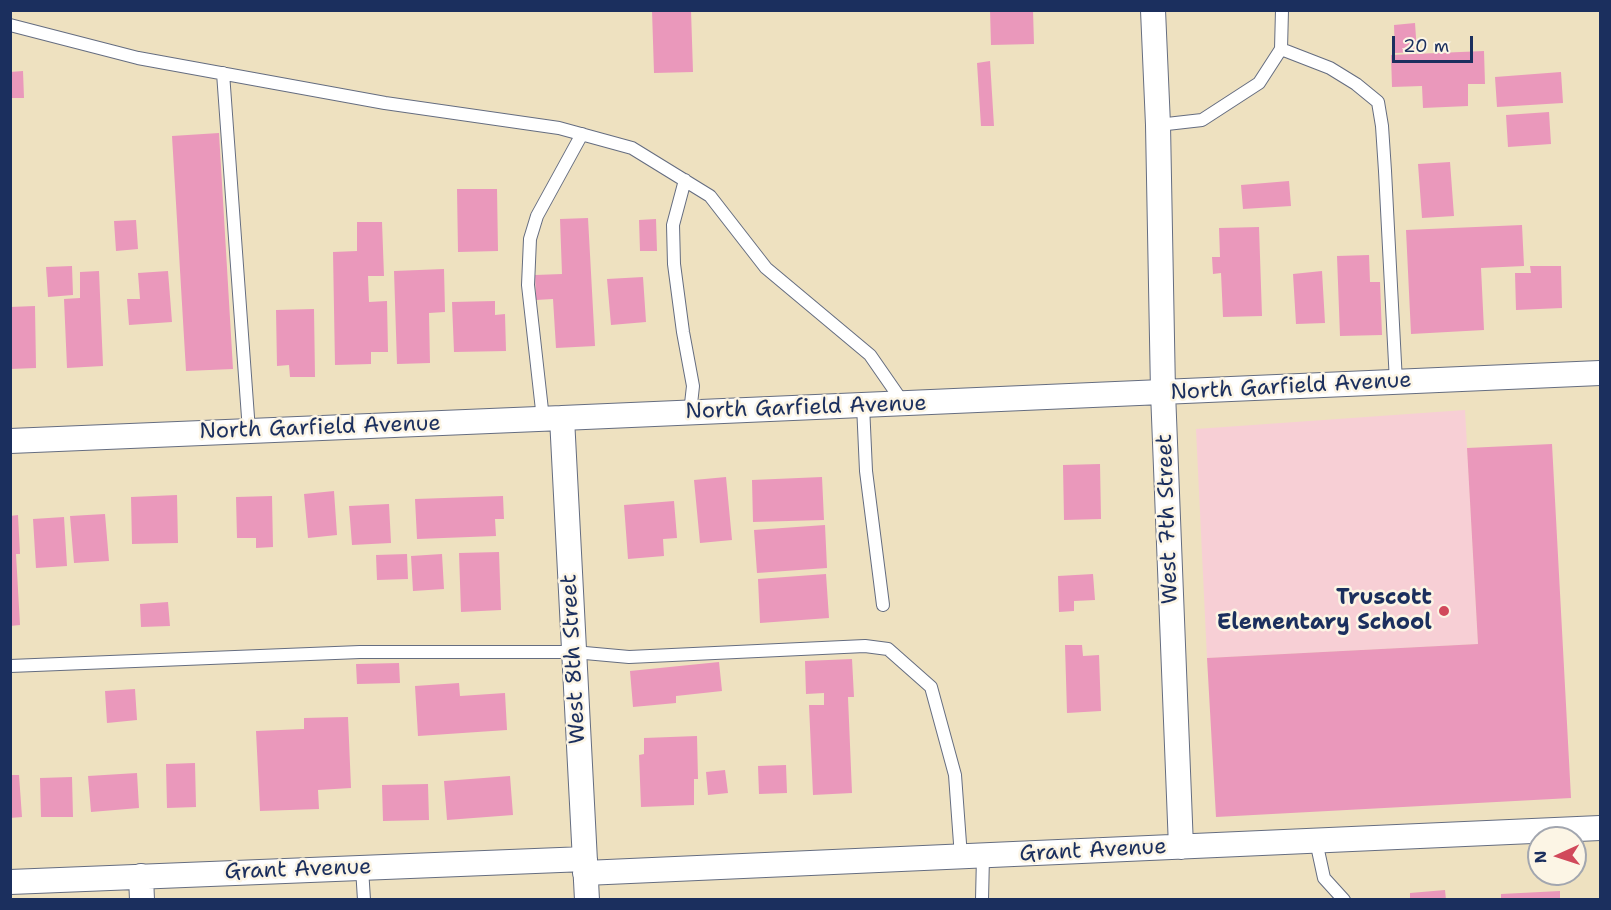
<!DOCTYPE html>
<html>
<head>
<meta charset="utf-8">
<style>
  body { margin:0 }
  #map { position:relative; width:1611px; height:910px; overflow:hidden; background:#eee1c0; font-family:"Shantell Sans",sans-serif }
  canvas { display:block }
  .frame { position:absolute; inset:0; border:12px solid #1b2f5e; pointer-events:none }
  .north { position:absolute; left:1527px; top:826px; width:60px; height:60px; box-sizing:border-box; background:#fcf5e5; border:2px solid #a2a6af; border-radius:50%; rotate:267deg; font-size:16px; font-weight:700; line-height:24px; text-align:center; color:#1b2f5e }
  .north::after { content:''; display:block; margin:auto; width:21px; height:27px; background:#d1495b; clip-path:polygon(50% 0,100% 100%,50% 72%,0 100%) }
  .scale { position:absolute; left:1392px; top:36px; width:81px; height:27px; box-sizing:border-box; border:3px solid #1b2f5e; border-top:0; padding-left:8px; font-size:18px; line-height:21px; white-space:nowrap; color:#1b2f5e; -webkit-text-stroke:4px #fcf5e5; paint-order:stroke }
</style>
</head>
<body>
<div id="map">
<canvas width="1611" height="910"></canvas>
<div class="frame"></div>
<div class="north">N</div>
<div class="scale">20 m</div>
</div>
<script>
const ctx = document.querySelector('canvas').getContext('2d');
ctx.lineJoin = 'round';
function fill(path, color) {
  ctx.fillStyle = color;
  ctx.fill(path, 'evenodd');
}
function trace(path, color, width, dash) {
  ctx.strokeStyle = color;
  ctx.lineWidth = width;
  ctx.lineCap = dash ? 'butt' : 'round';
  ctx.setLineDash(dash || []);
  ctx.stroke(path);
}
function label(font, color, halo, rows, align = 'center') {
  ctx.font = font + ' "Shantell Sans",sans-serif';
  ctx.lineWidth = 5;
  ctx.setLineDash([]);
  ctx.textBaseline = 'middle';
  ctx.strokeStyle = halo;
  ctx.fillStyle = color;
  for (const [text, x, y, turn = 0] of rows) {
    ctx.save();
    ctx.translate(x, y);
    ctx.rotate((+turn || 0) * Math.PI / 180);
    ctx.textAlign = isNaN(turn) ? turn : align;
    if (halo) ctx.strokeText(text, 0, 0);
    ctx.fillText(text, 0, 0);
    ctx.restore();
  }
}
fill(new Path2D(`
  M1465,410L1478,644L1207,658L1196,429Z`), '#f7cfd5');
fill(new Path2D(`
  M652,10H691L693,72L654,73Z
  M990,10H1033L1034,44L991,45Z
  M1415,23L1417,52L1395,53L1394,25Z
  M1484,51L1485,84H1468V106L1423,108L1422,86L1392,87L1391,55Z
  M990,61L994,126H981L977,63Z
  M23,71L24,98H10V72Z
  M1561,72L1563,103L1497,107L1495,77Z
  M1549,112L1551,144L1508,147L1506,115Z
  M219,133L233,369L186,371L172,136Z
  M1450,162L1454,216L1422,218L1418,164Z
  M1289,181L1291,206L1243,209L1241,185Z
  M457,189H497L498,251L458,252Z
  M588,218L595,346L556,348L553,299L536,300L535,275L562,274L560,219Z
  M656,219L657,251H640L639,220Z
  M136,220L138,249L116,251L114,221Z
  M357,222H382L384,276H368L369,302L387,301L388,352H371V364L335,365L333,252L357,251Z
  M1522,225L1524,266L1481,268L1484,330L1411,334L1406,230Z
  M1259,227L1262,316L1223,317L1221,273L1213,274L1212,257H1220L1219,228Z
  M1369,255L1370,282H1380L1382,335L1340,336L1337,256Z
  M72,266L73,295L48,297L46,267Z
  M1530,266H1561L1562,308L1516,310L1515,273H1531Z
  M444,269L445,312L429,313L430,363L397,364L394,271Z
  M99,271L103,366L67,368L64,299L80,298V272Z
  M168,271L172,322L129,325L127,299H140L138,273Z
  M1322,271L1325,323L1296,324L1293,274Z
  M643,277L646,322L611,325L607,279Z
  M495,301V315L505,314L506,351L454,352L452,302Z
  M35,306L36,368L10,369V307Z
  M314,309L315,377H290L289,365L277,366L276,310Z
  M1552,444L1571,798L1216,817L1207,658L1478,644L1467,448Z
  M1100,464L1101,519L1064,520L1063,465Z
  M726,477L732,540L700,543L694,480Z
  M822,477L824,520L753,522L752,480Z
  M334,491L337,535L308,538L304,494Z
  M177,495L178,543L132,544L131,497Z
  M272,496L273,547L256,548V538H237L236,497Z
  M503,496L504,519H495L496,536L417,539L415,499Z
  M674,501L677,538L663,539L664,556L628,559L624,505Z
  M389,504L391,543L352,545L349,506Z
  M105,514L109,561L74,563L70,516Z
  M18,515L20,554H16L20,625L10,626V516Z
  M64,517L67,566L36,568L33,519Z
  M825,525L827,568L757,573L754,530Z
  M499,552L501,610L461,612L459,553Z
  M407,554L408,579L377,580L376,555Z
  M442,554L444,589L413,591L411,556Z
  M826,574L829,618L760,623L758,579Z
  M1093,574L1095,600L1074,601V611L1059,612L1058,576Z
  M168,602L170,626L141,627L140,604Z
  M1065,645H1082L1083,656L1099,655L1101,711L1067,713Z
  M852,659L854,697H848L852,793L813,795L809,705H824V693L806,694L805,661Z
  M719,662L722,691L676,696V703L633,707L630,671Z
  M399,663L400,683L357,684L356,664Z
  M459,683L460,696L505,693L507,730L418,736L415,686Z
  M135,689L137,720L107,723L105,691Z
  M348,717L351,788L318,790L319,809L260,811L256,731L304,729V718Z
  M697,736L698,779H694V805L641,807L639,755L644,754V738Z
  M195,763L196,807L167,808L166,764Z
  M786,765L787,793L759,794L758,766Z
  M725,770L728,793L708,795L706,772Z
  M137,773L139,808L91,812L88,776Z
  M10,775H19L22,817L10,818Z
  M510,776L513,815L447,820L444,781Z
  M72,777L73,817H41L40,778Z
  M428,784L429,820L383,821L382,785Z
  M1445,890L1446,900H1410V893Z
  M1560,891V900H1501V894Z`), '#ea98bb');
const lane = new Path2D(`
  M10,25L138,58L385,103L559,128L632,148L710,196L766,268L870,355L904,404
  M1281,49L1330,68L1356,84L1378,102L1382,126L1385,171L1396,382
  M223,73L249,431
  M1158,125L1202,120L1259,83L1281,49L1282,10
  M685,180L673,225L674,264L683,332L693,386L690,413
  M863,405L866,471L883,605
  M543,419L528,285L530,239L537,216L582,134
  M10,666L360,652H574L629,657L865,646L888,649L931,687L955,775L961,857
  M1316,841L1324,878L1344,900
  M362,868L364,900
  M982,900L983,856`);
const street = new Path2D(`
  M1153,10L1158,125L1163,392L1181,847
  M562,418L587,900
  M10,441L562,418L1600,373
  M585,873L1600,828
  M141,876L142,900
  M10,882L585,859`);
trace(lane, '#656d80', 14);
trace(street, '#656d80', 26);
trace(lane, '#fff', 12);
trace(street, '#fff', 24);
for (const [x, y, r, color] of [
  [1444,611,6,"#d1495b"]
]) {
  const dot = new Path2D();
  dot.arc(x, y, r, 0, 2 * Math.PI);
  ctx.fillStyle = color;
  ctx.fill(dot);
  trace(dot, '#fcf5e5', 2);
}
label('22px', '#1b2f5e', '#fcf5e5', [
  ["North Garfield Avenue",1291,387,-3],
  ["North Garfield Avenue",806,408,-2],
  ["North Garfield Avenue",320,428,-2],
  ["West 7th Street",1168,519,-92],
  ["West 8th Street",574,659,-93],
  ["Grant Avenue",1093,851,-3],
  ["Grant Avenue",298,870,-2]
]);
label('bold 22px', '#1b2f5e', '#fcf5e5', [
  ["Truscott",1432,598],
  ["Elementary School",1432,623]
], 'right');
</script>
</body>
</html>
